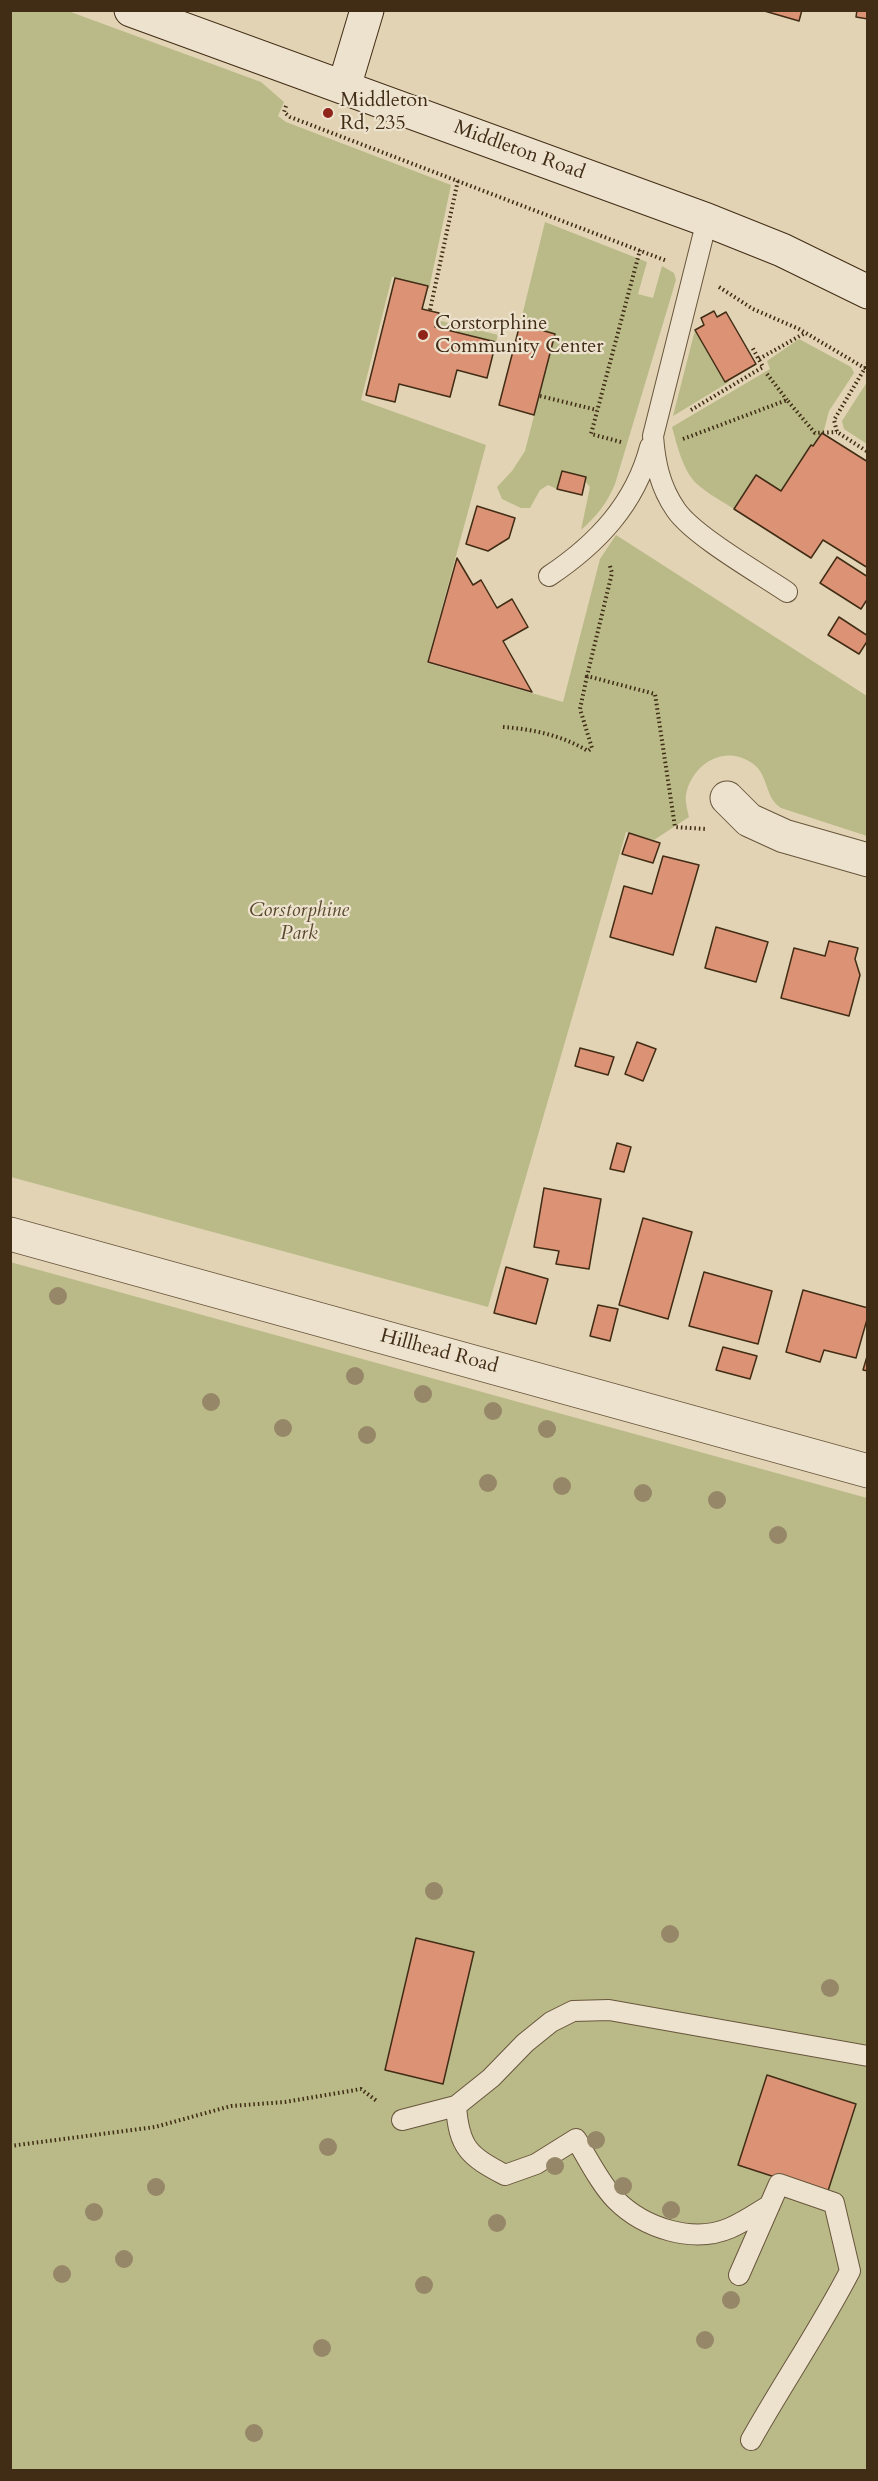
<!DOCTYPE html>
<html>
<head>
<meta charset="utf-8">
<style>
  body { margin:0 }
  #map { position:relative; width:878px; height:2481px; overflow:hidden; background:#e1d3b3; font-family:Cardo,serif }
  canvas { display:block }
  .frame { position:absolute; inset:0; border:12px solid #412c15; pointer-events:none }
</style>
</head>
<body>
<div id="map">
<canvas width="878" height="2481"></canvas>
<div class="frame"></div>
</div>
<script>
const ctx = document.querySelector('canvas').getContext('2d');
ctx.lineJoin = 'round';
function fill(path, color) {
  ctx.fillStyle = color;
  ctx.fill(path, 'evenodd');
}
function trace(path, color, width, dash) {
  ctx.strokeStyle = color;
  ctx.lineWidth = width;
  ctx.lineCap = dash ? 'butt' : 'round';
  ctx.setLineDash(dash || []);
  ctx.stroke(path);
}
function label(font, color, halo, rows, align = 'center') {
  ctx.font = font + ' Cardo,serif';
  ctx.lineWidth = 4.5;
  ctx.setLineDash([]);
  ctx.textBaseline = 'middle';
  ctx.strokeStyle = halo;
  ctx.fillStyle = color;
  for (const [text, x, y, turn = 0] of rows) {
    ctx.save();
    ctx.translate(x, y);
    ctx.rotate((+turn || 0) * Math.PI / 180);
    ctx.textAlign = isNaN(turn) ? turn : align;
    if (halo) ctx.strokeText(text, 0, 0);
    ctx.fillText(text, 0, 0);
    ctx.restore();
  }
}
fill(new Path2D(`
  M10,11H68L261,82L284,102L278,116L286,122L451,185L429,289L427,286L392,277L361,400L486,445L427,663L563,702L600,559L616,535L867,696V836L781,808C764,797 769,774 752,763C726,745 696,761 687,790C684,799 687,808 689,817L654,840L626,832L488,1307L11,1177Z
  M545,222L647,262L638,294L653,298L662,266L674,273L676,280L615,484C607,503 597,516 581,530L590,487L585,481L586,477L562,471L557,489L548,485L540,490L530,508H521L502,499L497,487L512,471L525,451L555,334L520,324Z
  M437,320L498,335L496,342L435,327Z
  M695,330L725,382L728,380L729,382L673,416Z
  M799,339L851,367L854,373L829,411L823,434L813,446L811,445L781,491L734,509C722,501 708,494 697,484C683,471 677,445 672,427L770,369L767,361Z
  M867,382V444L844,429L842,421Z
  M10,1262L867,1498V2470H11Z`), '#b9ba88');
const building = new Path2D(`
  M761,10H802L799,21Z
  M857,10H868V19L856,17Z
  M395,278L428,286L422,309L439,313L435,327L496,342L487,378L457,370L450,397L399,384L395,402L366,395Z
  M714,311L717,317L726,312L756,364L725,382L695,330L704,325L701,318Z
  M520,324L555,334L534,415L499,405Z
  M822,433L868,462V568L823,540L811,558L734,509L756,475L781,491L811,445L813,446Z
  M562,471L586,477L582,495L557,489Z
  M477,506L515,518L509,538L488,551L466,544Z
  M837,557L868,577V598L861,609L820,583Z
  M457,558L473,585L481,580L497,608L512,599L528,627L503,641L532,692L428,662Z
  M839,617L868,636V640L859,654L828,635Z
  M629,833L660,843L653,863L622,854Z
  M663,856L699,865L673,955L610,937L624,886L652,894Z
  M716,927L768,942L756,982L705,968Z
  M829,941L858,948L855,959L860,975L849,1016L781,998L794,948L825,956Z
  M637,1042L656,1049L643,1081L625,1074Z
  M580,1048L614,1057L608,1075L575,1066Z
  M617,1143L631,1147L624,1172L610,1169Z
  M544,1188L601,1199L589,1269L556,1264L559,1251L534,1247Z
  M643,1218L692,1232L668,1319L619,1305Z
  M506,1267L548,1279L536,1324L494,1313Z
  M704,1272L772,1291L758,1344L689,1326Z
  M803,1290L868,1308V1316L856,1358L824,1350L820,1362L786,1352Z
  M598,1305L618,1309L610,1341L590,1336Z
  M723,1347L757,1356L750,1379L716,1370Z
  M868,1353V1371L863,1370Z
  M416,1938L474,1952L443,2084L385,2070Z
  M767,2075L856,2104L827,2194L738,2165Z`);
fill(building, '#dc9375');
trace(building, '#412c15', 1.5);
const lane = new Path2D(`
  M707,220L653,436C655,463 660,487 676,510C694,536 759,573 787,592
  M549,576C597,544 635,504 650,447
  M456,2106C459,2148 469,2156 505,2175L536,2164L576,2139C587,2157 601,2185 616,2200C644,2228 693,2244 730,2228C744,2222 757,2213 770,2205
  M402,2120L456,2106L491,2078L525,2043L551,2022L573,2011L609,2010L868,2056
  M739,2275L779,2184L834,2203L850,2271C820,2329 783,2383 751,2440`);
const street = new Path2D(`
  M727,798L749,820L784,836L868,860
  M10,1234L868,1471`);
const secondary = new Path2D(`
  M131,10L707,220L782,250L868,292
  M344,87L367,10`);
trace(lane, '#69563c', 22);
trace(street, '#69563c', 35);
trace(secondary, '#412c15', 35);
trace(new Path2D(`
  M286,106L284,112L290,117L667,261
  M719,287L753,309L799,329L868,370
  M430,310L458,180
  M759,359L805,333
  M868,363L834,420L837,432L868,452
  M767,374L787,400
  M540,396L597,410
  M691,410L763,367L752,347
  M683,439L787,400L815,433L837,432
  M621,442L591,434L640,250
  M610,566L612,573L587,676L655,694L675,827L706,829
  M503,727C533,729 563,736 588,751L592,748L580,709L587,676
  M10,2146L155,2127L231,2106L285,2102L361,2089L378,2102`), '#412c15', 4, [1.5, 3]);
trace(lane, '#ece2ce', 20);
trace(street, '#ece2ce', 33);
trace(secondary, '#ece2ce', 33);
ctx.fillStyle = '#968769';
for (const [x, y] of [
  [58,1296],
  [355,1376],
  [423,1394],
  [211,1402],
  [493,1411],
  [283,1428],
  [547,1429],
  [367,1435],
  [488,1483],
  [562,1486],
  [643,1493],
  [717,1500],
  [778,1535],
  [434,1891],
  [670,1934],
  [830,1988],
  [596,2140],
  [328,2147],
  [555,2166],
  [623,2186],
  [156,2187],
  [671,2210],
  [94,2212],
  [497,2223],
  [124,2259],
  [62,2274],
  [424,2285],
  [731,2300],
  [705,2340],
  [322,2348],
  [254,2433]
]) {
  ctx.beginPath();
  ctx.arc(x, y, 9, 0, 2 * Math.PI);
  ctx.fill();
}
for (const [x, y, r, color] of [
  [328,113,6,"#8f2418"],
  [423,335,6,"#8f2418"]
]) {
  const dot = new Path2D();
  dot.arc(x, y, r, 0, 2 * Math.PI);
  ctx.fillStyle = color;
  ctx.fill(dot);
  trace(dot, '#ece2ce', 2);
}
label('20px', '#412c15', '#ece2ce', [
  ["Middleton",340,101],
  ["Rd, 235",340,124],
  ["Corstorphine",435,324],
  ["Community Center",435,347]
], 'left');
label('20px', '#412c15', '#ece2ce', [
  ["Middleton Road",519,151,20],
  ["Hillhead Road",439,1352,15]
]);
label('italic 20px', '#59482c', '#ece2ce', [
  ["Corstorphine",299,911],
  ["Park",299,934]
]);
</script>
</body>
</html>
